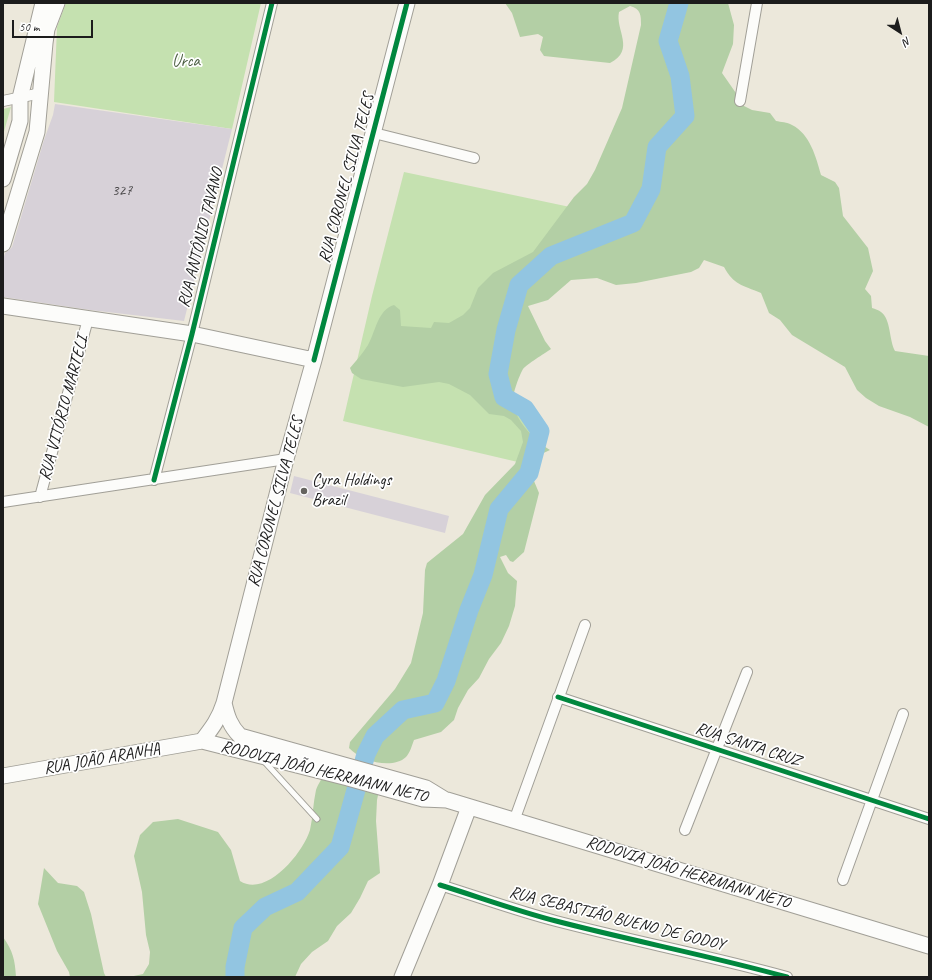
<!DOCTYPE html>
<html>
<head>
<meta charset="utf-8">
<style>
  body { margin:0 }
  #map { position:relative; width:932px; height:980px; overflow:hidden; background:#ece8db; font-family:Caveat,sans-serif }
  canvas { display:block }
  .frame { position:absolute; inset:0; border:4px solid #1c1c1c; pointer-events:none }
  .north { position:absolute; left:880px; top:12px; width:40px; height:40px; -webkit-text-stroke:3px #fff; paint-order:stroke; rotate:144deg; font-size:11px; font-weight:700; line-height:16px; text-align:center; color:#1c1c1c }
  .north::after { content:''; display:block; margin:auto; width:14px; height:18px; background:#1c1c1c; clip-path:polygon(50% 0,100% 100%,50% 72%,0 100%) }
  .scale { position:absolute; left:12px; top:20px; width:81px; height:18px; box-sizing:border-box; border:2px solid #1c1c1c; border-top:0; padding-left:5px; font-size:12px; line-height:14px; white-space:nowrap; color:#1c1c1c; -webkit-text-stroke:3px #fff; paint-order:stroke }
</style>
</head>
<body>
<div id="map">
<canvas width="932" height="980"></canvas>
<div class="frame"></div>
<div class="north">N</div>
<div class="scale">50 m</div>
</div>
<script>
const ctx = document.querySelector('canvas').getContext('2d');
ctx.lineJoin = 'round';
function fill(path, color) {
  ctx.fillStyle = color;
  ctx.fill(path, 'evenodd');
}
function trace(path, color, width, dash) {
  ctx.strokeStyle = color;
  ctx.lineWidth = width;
  ctx.lineCap = dash ? 'butt' : 'round';
  ctx.setLineDash(dash || []);
  ctx.stroke(path);
}
function label(font, color, halo, rows, align = 'center') {
  ctx.font = font + ' Caveat,sans-serif';
  ctx.lineWidth = 3.5;
  ctx.setLineDash([]);
  ctx.textBaseline = 'middle';
  ctx.strokeStyle = halo;
  ctx.fillStyle = color;
  for (const [text, x, y, turn = 0] of rows) {
    ctx.save();
    ctx.translate(x, y);
    ctx.rotate((+turn || 0) * Math.PI / 180);
    ctx.textAlign = isNaN(turn) ? turn : align;
    if (halo) ctx.strokeText(text, 0, 0);
    ctx.fillText(text, 0, 0);
    ctx.restore();
  }
}
fill(new Path2D(`
  M66,3H261L232,129L54,102L57,27Z
  M11,107L3,135V109Z
  M404,172L627,219L516,281L498,400L520,414L535,430L522,463L343,421L372,296Z`), '#c5e1b0');
fill(new Path2D(`
  M505,3H728L734,25L733,44L722,73L738,96L736,102L752,110L770,113L776,121C781,122 787,122 792,125C810,134 816,157 821,175L835,182L839,188L843,216L868,248L873,271L865,289L871,296L872,308C875,309 879,310 881,312C891,319 889,340 895,351L929,356V427L910,417L879,406L866,398L857,390L845,367L792,335L780,320L769,313L761,293C742,285 734,285 724,267L704,260L699,268L691,272L636,283L616,285L597,278L571,280L548,300L528,306L545,341L551,349C544,354 527,364 523,369C519,376 511,397 513,405C518,423 534,440 550,450L535,457L529,463V469L539,493L524,552L513,562L510,561L506,555L500,557L508,573L517,581L515,606L509,626L501,643L489,659L479,678L468,690L458,708L454,720L441,732L414,740C412,745 410,753 406,757C392,770 361,761 349,748L350,742L395,689L411,663L423,613L425,570L427,563L463,534L485,495L515,464L523,442L521,431L511,420L504,416L489,414L470,395L449,384L439,382L403,387L361,379L352,373L350,368C356,361 363,353 368,345C375,333 378,309 394,305L400,310L401,326L431,328L434,322L449,323L463,315L470,308L478,288L493,273L533,252L574,197L587,184L595,170L622,108L641,25C641,15 641,9 630,6L619,12C615,30 636,50 610,63L544,56L540,50L543,37L538,34L520,37L512,13Z
  M326,771L381,781L377,800L376,821L380,873L368,881L360,898L351,913L337,926L328,941L312,952L301,964L295,977H129L143,974L149,964L150,952L146,935L142,892L134,856L140,835L153,822L178,819L218,832L231,850L240,881C266,898 303,853 310,830C313,817 313,803 316,790C318,784 323,777 326,771Z
  M44,868L58,883L77,886L84,892L91,914L104,973L106,977H70L69,972L57,951L38,904Z
  M3,937C13,951 15,960 16,977H3Z`), '#b3cfa5');
trace(new Path2D(`
  M235,977V967L243,928L265,907L297,892L340,847L366,754L375,736L403,710L435,703L446,681L469,610L483,575L499,509L529,473L540,431L525,409L504,397L498,374L506,330L519,285L551,256L633,223L651,189L657,147L685,116L680,76L668,41L679,3`), '#92c5e1', 19);
fill(new Path2D(`
  M55,104L232,129L184,321L90,310L3,297V260L5,253L9,250L12,247L44,140L53,115Z
  M294,476L449,516L445,533L290,493Z`), '#d7d1d8');
const lane = new Path2D(`
  M263,760L317,819`);
const street = new Path2D(`
  M3,101L41,93
  M740,101L757,3
  M374,133L474,158
  M154,480L192,334L272,3
  M40,497L88,319
  M3,502L286,459
  M558,697L929,819
  M514,821L585,625
  M685,830L747,672
  M843,880L903,714
  M440,885C479,897 517,911 556,921C633,941 711,956 787,977`);
const secondary = new Path2D(`
  M3,179L20,121V98L43,3
  M3,244L37,132L45,43L47,29L57,3
  M3,306L192,334L314,360
  M224,703C227,716 230,726 240,736L426,788L444,799
  M202,741C212,728 219,719 224,703L286,459L314,360L407,3
  M3,776L202,741L348,778L423,799L447,800L929,946
  M402,977L440,885L469,807`);
trace(lane, '#a19f97', 7);
trace(street, '#a19f97', 12);
trace(secondary, '#a19f97', 17);
trace(lane, '#fcfcfa', 5);
trace(street, '#fcfcfa', 10);
trace(secondary, '#fcfcfa', 15);
trace(new Path2D(`
  M314,360L407,3
  M154,480L192,334L272,3
  M558,697L929,819
  M440,885C479,897 517,911 556,921C633,941 711,956 787,977`), '#00873e', 5);
for (const [x, y, r, color] of [
  [304,491,4,"#65635f"]
]) {
  const dot = new Path2D();
  dot.arc(x, y, r, 0, 2 * Math.PI);
  ctx.fillStyle = color;
  ctx.fill(dot);
  trace(dot, '#fff', 1.5);
}
label('15px', '#4b494b', null, [
  ["327",122,191]
]);
label('17px', '#4c5f43', '#fff', [
  ["Urca",186,62]
]);
label('17px', '#1c1c1c', '#fff', [
  ["RUA CORONEL SILVA TELES",347,178,-75],
  ["RUA ANTÔNIO TAVANO",201,238,-76],
  ["RUA VITÓRIO MARTELI",64,408,-75],
  ["RUA CORONEL SILVA TELES",276,502,-75],
  ["RUA SANTA CRUZ",748,745,18],
  ["RUA JOÃO ARANHA",102,759,-10],
  ["RODOVIA JOÃO HERRMANN NETO",324,772,14],
  ["RODOVIA JOÃO HERRMANN NETO",688,873,17],
  ["RUA SEBASTIÃO BUENO DE GODOY",617,919,14]
]);
label('17px', '#1c1c1c', '#fff', [
  ["Cyra Holdings",312,481],
  ["Brazil",312,501]
], 'left');
</script>
</body>
</html>
